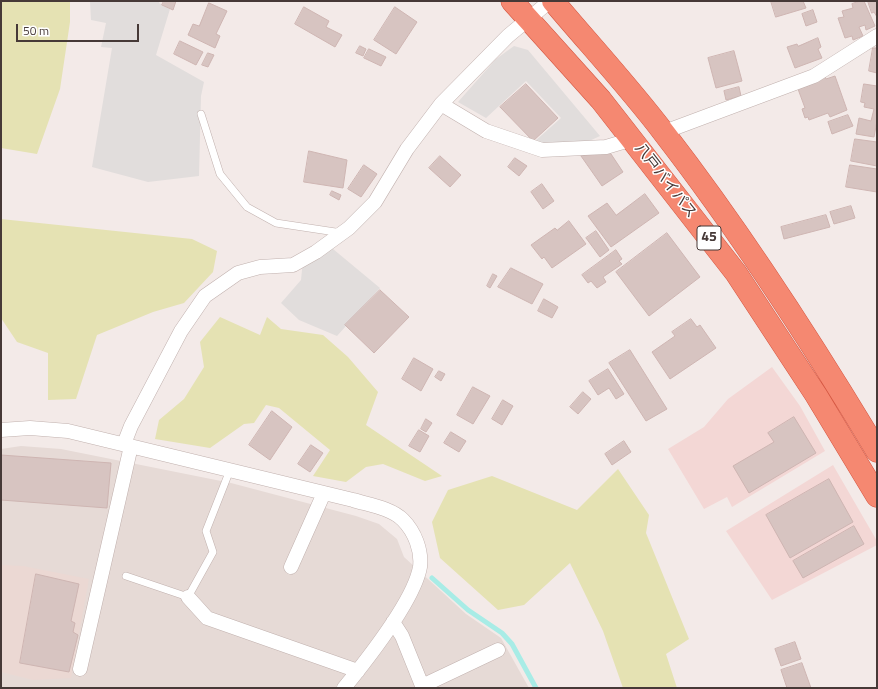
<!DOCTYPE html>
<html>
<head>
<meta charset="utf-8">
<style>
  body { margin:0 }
  #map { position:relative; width:878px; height:689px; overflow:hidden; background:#f3eae8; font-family:"Titillium Web",sans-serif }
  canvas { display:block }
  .frame { position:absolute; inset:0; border:2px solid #463937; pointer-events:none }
  .scale { position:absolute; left:16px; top:24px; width:123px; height:18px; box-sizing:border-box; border:2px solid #463937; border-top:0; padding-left:5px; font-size:12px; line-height:14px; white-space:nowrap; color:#463937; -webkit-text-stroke:3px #fff; paint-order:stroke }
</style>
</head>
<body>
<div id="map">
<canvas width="878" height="689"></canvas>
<div class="frame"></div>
<div class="scale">50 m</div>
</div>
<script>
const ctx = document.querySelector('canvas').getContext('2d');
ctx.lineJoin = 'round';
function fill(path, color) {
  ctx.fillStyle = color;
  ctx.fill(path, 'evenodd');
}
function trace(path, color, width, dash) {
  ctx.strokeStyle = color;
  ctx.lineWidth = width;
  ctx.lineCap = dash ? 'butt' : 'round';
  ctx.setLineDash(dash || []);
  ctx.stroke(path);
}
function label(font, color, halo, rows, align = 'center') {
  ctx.font = font + ' "Titillium Web","Noto Sans JP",sans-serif';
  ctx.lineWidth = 3;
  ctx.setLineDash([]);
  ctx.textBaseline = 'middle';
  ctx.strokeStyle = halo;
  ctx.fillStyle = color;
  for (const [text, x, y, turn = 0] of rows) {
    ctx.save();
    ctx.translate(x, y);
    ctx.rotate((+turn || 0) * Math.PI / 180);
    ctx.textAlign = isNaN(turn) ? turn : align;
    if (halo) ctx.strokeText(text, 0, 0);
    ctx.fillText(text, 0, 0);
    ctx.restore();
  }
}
fill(new Path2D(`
  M21,446L61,449L231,483L356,516L379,524L397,539L404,557L466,614L501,638L529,688H1V449Z`), '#e6dad6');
fill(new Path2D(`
  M772,367L800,406L825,451L732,507L727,497L704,509L668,449L704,427L728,399Z
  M833,465L877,541V545L772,600L726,531Z`), '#f3d7d5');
fill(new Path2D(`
  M1,565L23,566L89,579L71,678L33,680L1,672Z`), '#ebd8d3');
fill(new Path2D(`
  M1,1H70V22L60,89L37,154L1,148Z
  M1,219L192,239L217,251L213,272L184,303L153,312L97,335L76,399L48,400V353L17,342L1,318Z
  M220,317L260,335L267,317L281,329L323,335L348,357L378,392L366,425L442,476L425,481L383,464L366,467L346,482L313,476L330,450L279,408L266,405L254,423L244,424L210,448L155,439L159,420L184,399L204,367L200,342Z
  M618,469L649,515L646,533L689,639L666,654L677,688H623L603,631L570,563L524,605L498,610L440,558L432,522L448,490L492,476L577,510Z`), '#e5e2b3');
fill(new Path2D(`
  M90,1H160L159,3L170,9L156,55L204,82L201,96L199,176L148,182L92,167L112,48L101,47L106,23L91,20Z
  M514,46L528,50L600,136L587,142L544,147L534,142L561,118L526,81L486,118L458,102L496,59Z
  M327,244L380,288L337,336L299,320L281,303L301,280L303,260Z`), '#e1dddc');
trace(new Path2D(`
  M432,578L468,610L502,633L512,644L536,688`), '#a8ece6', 5);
const building = new Path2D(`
  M164,1H176L173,10L162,5Z
  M771,1H803L806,8L776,17Z
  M860,1H864L875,26L866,30L865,25L859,27L863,36L853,40L852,36L845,38L838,18L844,17L842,11L853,8L852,4Z
  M868,1H877V17L874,12L872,13Z
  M209,3L227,11L216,34L220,36L215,48L188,35L193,24L199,26Z
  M304,7L329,21L326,27L342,35L335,47L295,24Z
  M395,7L417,22L396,54L374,40Z
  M813,10L817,22L806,26L802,14Z
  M818,38L821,47L818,49L822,58L795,68L787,47L797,44L798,46Z
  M180,41L203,52L196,65L174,54Z
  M360,46L366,49L363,56L356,53Z
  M873,48H877V73L869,71Z
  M369,49L386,57L381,66L364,58Z
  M734,51L742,81L716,88L708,58Z
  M208,53L214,55L208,67L202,65Z
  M825,76L826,79L835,76L847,110L830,117L828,113L809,120L808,117L805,118L802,109L805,108L798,89L810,85L809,82Z
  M526,84L558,118L533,141L500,107Z
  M864,84L877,86V121L874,137L856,134L859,118L871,121L874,109L864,107L865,103L861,102Z
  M739,87L741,96L726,100L724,91Z
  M848,115L853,126L832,134L828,122Z
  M855,139L877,142V166L851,161Z
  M309,151L347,160L343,188L304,182Z
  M611,154L623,172L602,186L581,156Z
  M440,156L461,175L450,187L429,168Z
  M515,158L527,166L519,176L508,167Z
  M364,165L377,174L361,197L348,189Z
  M850,165L877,169V192L846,187Z
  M542,184L554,201L543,209L531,192Z
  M332,191L341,195L339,200L330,195Z
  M645,194L659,213L611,247L588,216L607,203L616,215Z
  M851,206L855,218L834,224L830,212Z
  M826,215L830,227L784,239L781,227Z
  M569,221L586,244L552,268L544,257L542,259L531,245L555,228L557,230Z
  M596,231L609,250L600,257L586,238Z
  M667,233L700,277L649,316L616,272Z
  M616,250L622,259L619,261L622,264L603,277L606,282L597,288L591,281L588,283L582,275Z
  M511,268L543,284L532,304L498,287Z
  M493,274L497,276L490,288L487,286Z
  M380,290L409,317L374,353L345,325Z
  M544,299L558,307L552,318L538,311Z
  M691,319L697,327L700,325L716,348L670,379L652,352L675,336L672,332Z
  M630,350L667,409L646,421L609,363Z
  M414,358L433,369L421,391L402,379Z
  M608,369L624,394L616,399L609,388L598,395L589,381Z
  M439,371L445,374L441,381L435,377Z
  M473,387L490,396L473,424L457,415Z
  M583,392L591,399L578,414L570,407Z
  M503,400L513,406L502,425L492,419Z
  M272,411L292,427L270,460L249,445Z
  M794,417L816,453L749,493L733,466L774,442L768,433Z
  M426,419L432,423L426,432L421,429Z
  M419,430L429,436L420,452L409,446Z
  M451,432L466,441L459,452L444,443Z
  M624,441L631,452L612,465L605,454Z
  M311,445L323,453L310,472L298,464Z
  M1,455L111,463L107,508L1,500Z
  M829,479L853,522L790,558L766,515Z
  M854,526L864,544L803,578L793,561Z
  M36,574L79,584L71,621L75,623L73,632L78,635L69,672L20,663Z
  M795,642L801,659L781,666L775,649Z
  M802,663L811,688H787L781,670Z`);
fill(building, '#d7c4c1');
trace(building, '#ceb5b2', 1);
const lane = new Path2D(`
  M201,114L220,174L247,207L276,223L342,233
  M126,576L188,597L213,552L206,531L230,470`);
const street = new Path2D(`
  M441,104L486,131L542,150L606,147L633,139
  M664,132L814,76L877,36
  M1,430L30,428L68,431L353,500C369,505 391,508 403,520C415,532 422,551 420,567C414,601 366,661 344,688
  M124,444L131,426L181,331L205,296L238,273L260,267L293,265L316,252L349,228L375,202L407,149L441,104L508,36L550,1
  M291,567L324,493
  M188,597L207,618L358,671
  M393,622L402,636L423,688
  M80,669L131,446
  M422,686L498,650`);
const highway = new Path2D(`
  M512,1L601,100L736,273L816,395L877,496
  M553,1C590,45 629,87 664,133C742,234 811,341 877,451`);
trace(lane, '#c1b1ae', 8);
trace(street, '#c1b1ae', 15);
trace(highway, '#d45641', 23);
trace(lane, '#fff', 7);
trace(street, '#fff', 14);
trace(highway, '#f58871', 22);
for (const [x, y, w] of [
  [709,238,24]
]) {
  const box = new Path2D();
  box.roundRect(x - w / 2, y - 12, w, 24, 3);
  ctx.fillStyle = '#fff';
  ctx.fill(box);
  trace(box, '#463937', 1);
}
label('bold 14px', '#463937', null, [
  ["45",709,238]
]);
label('15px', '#463937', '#fff', [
  ["八戸バイパス",665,181,52]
]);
</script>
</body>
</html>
